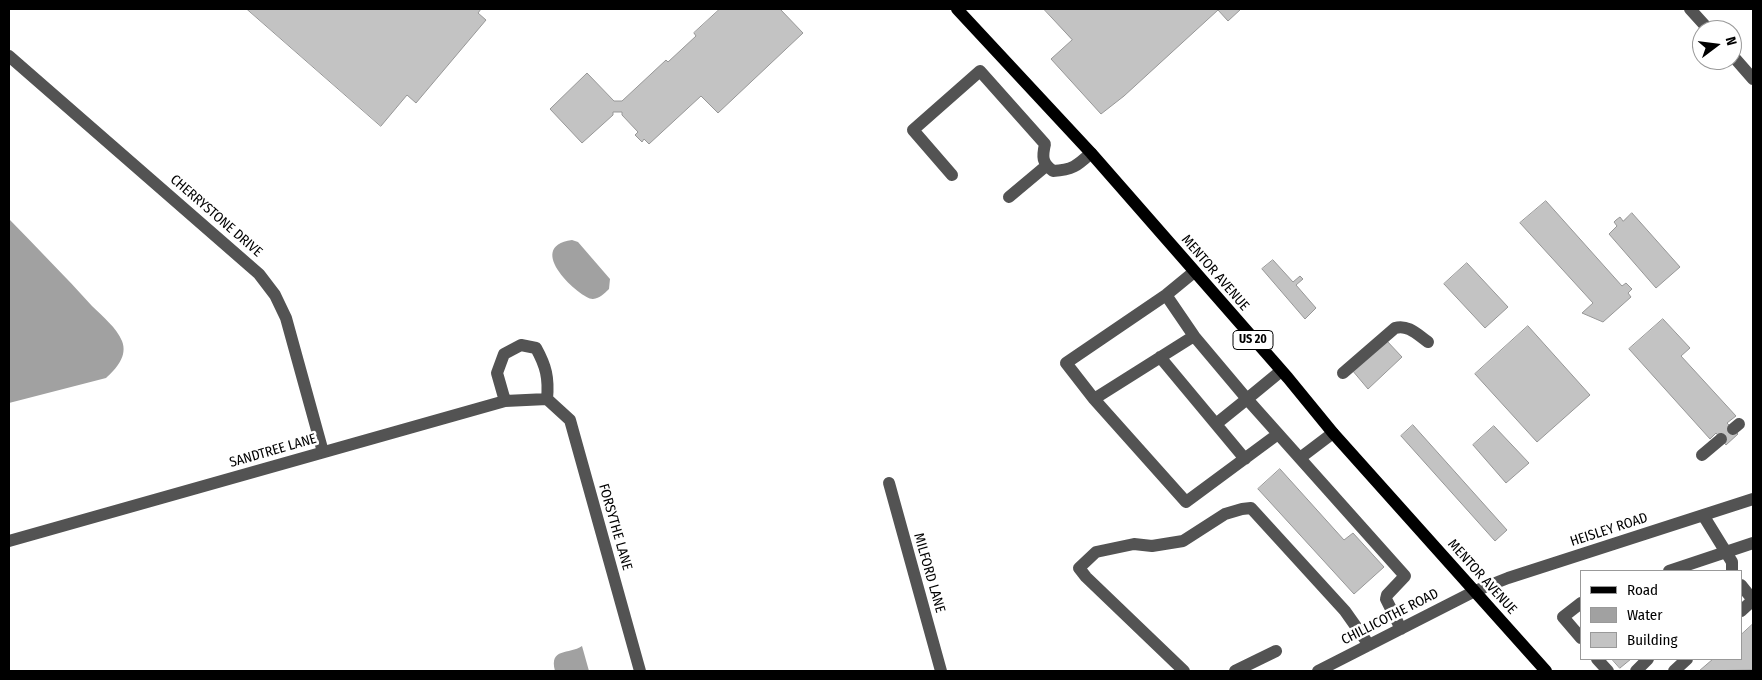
<!DOCTYPE html>
<html>
<head>
<meta charset="utf-8">
<style>
  body { margin:0 }
  #map { position:relative; width:1762px; height:680px; overflow:hidden; background:#fff; font-family:"Fira Sans Condensed",sans-serif }
  canvas { display:block }
  .frame { position:absolute; inset:0; border:10px solid #000; pointer-events:none }
  .legend { position:absolute; left:1580px; top:570px; width:162px; height:90px; box-sizing:border-box; background:#fff; border:1px solid #999; margin:0; padding:6px 9px; list-style:none; font-size:15px; color:#000 }
  .legend li { display:flex; align-items:center; gap:10px; height:25px }
  .legend b { width:25px; border:1px solid #999 }
  .north { position:absolute; left:1692px; top:20px; width:50px; height:50px; box-sizing:border-box; background:#fff; border:1px solid #999; border-radius:50%; rotate:75deg; font-size:14px; font-weight:700; line-height:20px; text-align:center; color:#000 }
  .north::after { content:''; display:block; margin:auto; width:18px; height:22px; background:#000; clip-path:polygon(50% 0,100% 100%,50% 72%,0 100%) }
</style>
</head>
<body>
<div id="map">
<canvas width="1762" height="680"></canvas>
<div class="frame"></div>
<ul class="legend">
<li><b style="height:6px;background:#000"></b>Road</li>
<li><b style="height:14px;background:#a1a1a1"></b>Water</li>
<li><b style="height:14px;background:#c3c3c3"></b>Building</li>
</ul>
<div class="north">N</div>
</div>
<script>
const ctx = document.querySelector('canvas').getContext('2d');
ctx.lineJoin = 'round';
function fill(path, color) {
  ctx.fillStyle = color;
  ctx.fill(path, 'evenodd');
}
function trace(path, color, width, dash) {
  ctx.strokeStyle = color;
  ctx.lineWidth = width;
  ctx.lineCap = dash ? 'butt' : 'round';
  ctx.setLineDash(dash || []);
  ctx.stroke(path);
}
function label(font, color, halo, rows, align = 'center') {
  ctx.font = font + ' "Fira Sans Condensed",sans-serif';
  ctx.lineWidth = 5;
  ctx.setLineDash([]);
  ctx.textBaseline = 'middle';
  ctx.strokeStyle = halo;
  ctx.fillStyle = color;
  for (const [text, x, y, turn = 0] of rows) {
    ctx.save();
    ctx.translate(x, y);
    ctx.rotate((+turn || 0) * Math.PI / 180);
    ctx.textAlign = isNaN(turn) ? turn : align;
    if (halo) ctx.strokeText(text, 0, 0);
    ctx.fillText(text, 0, 0);
    ctx.restore();
  }
}
fill(new Path2D(`
  M9,219C37,248 65,276 92,306C102,316 117,328 122,341C128,356 116,369 106,378L9,403Z
  M572,240L578,242L610,279L609,289C604,294 600,298 593,299C582,300 522,247 572,240Z
  M582,646L589,671H555C549,647 569,655 582,646Z`), '#a1a1a1');
const building = new Path2D(`
  M247,9H481L478,13L486,20L416,103L407,95L381,126Z
  M720,9H780L803,33L718,113L701,96L649,144L644,139L642,142L635,135L638,132L622,115V112H613V115L582,143L550,109L587,73L614,101H622L666,60L668,62L696,36L694,33Z
  M1044,9H1241L1228,21L1218,10L1124,96L1101,114L1051,59L1072,40Z
  M1546,201L1622,286L1626,283L1632,289L1628,293L1631,297L1603,322L1582,313L1593,303L1520,223Z
  M1632,213L1680,267L1656,288L1609,234L1617,226L1614,222L1616,220L1620,217L1623,221Z
  M1273,260L1293,282L1300,276L1303,279L1296,285L1316,308L1305,319L1262,269Z
  M1467,263L1508,307L1485,328L1444,284Z
  M1663,319L1690,348L1681,356L1736,416L1727,423L1738,434L1726,445L1716,433L1710,439L1629,349Z
  M1528,326L1590,395L1537,442L1475,374Z
  M1386,340L1402,357L1368,389L1352,370Z
  M1413,425L1507,530L1495,541L1401,436Z
  M1494,426L1529,463L1506,483L1473,445Z
  M1280,469L1344,540L1353,533L1384,567L1354,594L1258,489Z
  M1753,624V670L1699,671L1713,659H1741V635Z
  M1612,659H1631L1620,668Z`);
fill(building, '#c3c3c3');
trace(building, '#979797', 1);
trace(new Path2D(`
  M1690,9L1709,30
  M1732,55L1753,79
  M9,56L259,274L275,295L286,318L323,452
  M952,175L913,130L980,71L1045,144C1042,157 1042,163 1053,171C1072,170 1077,166 1091,153
  M1009,197L1046,166
  M1166,295L1194,336
  M1160,357L1245,459
  M1281,371L1247,399L1405,576L1387,595L1386,599L1401,629
  M1343,373L1395,328C1408,324 1418,335 1428,342
  M547,399L570,420L640,671
  M1094,399L1066,363L1166,295L1194,272
  M505,401L497,373L504,354L521,345L536,348C546,366 549,378 547,399
  M1216,424L1247,399L1194,336L1094,399L1186,502L1278,434
  M1733,429L1739,424
  M1702,455L1721,439
  M1300,458L1333,433
  M889,483L941,671
  M1703,515L1732,562V571
  M9,541L505,401L547,399
  M1669,571L1753,543
  M1741,585L1753,600
  M1581,603L1563,617L1581,638
  M1741,611L1753,600
  M1597,659L1608,671
  M1184,671L1086,577L1079,568L1096,552L1134,544L1152,546L1183,541L1225,514L1242,509L1251,508L1345,611L1369,645
  M1235,671L1276,651
  M1318,671L1475,591L1508,578L1753,499
  M1636,671L1648,659
  M1674,671L1687,659`), '#535353', 12);
trace(new Path2D(`
  M957,9L1091,153L1288,378L1333,433L1546,671`), '#000', 12);
for (const [x, y, w] of [
  [1253,340,40]
]) {
  const box = new Path2D();
  box.roundRect(x - w / 2, y - 9.5, w, 19, 4);
  ctx.fillStyle = '#fff';
  ctx.fill(box);
  trace(box, '#000', 1);
}
label('bold 12px', '#000', null, [
  ["US 20",1253,340]
]);
label('14px', '#000', '#fff', [
  ["CHERRYSTONE DRIVE",216,216,41],
  ["MENTOR AVENUE",1215,273,49],
  ["SANDTREE LANE",273,451,-16],
  ["FORSYTHE LANE",615,527,74],
  ["HEISLEY ROAD",1609,530,-18],
  ["MILFORD LANE",929,573,74],
  ["MENTOR AVENUE",1482,577,48],
  ["CHILLICOTHE ROAD",1390,617,-27]
]);
</script>
</body>
</html>
